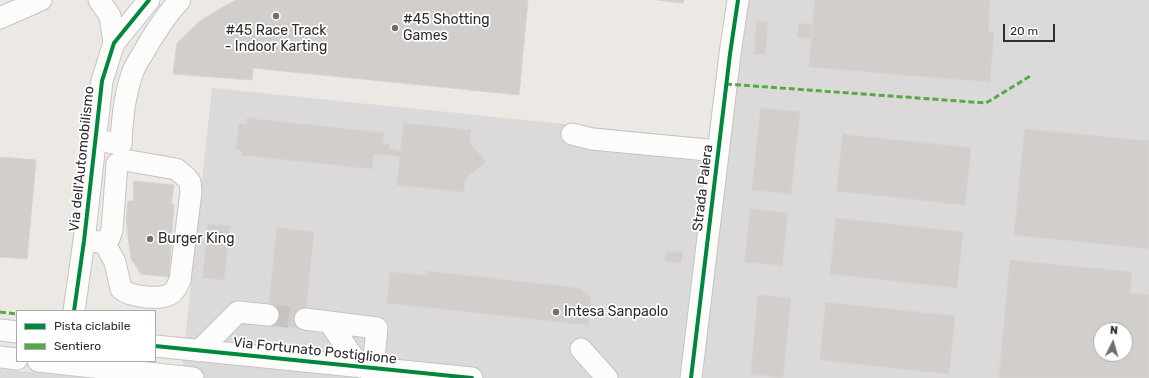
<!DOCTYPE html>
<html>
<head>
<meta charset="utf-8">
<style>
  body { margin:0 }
  #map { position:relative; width:1149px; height:378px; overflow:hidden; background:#ece8e4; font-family:Rubik,sans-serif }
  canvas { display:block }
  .legend { position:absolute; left:16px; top:310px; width:140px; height:52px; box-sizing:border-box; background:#fff; border:1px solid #ababab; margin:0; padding:5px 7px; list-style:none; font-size:12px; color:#2e2e2e }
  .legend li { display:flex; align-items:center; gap:8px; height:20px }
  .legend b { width:20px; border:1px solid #ababab }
  .north { position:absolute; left:1093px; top:322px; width:40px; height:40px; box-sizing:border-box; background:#fff; border:1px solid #ababab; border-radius:50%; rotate:5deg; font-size:11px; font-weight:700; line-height:16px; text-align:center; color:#2e2e2e }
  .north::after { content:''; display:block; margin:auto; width:14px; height:18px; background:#706f6e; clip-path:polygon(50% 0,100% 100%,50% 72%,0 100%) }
  .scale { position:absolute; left:1003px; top:24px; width:52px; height:18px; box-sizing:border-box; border:2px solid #2e2e2e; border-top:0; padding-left:5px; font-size:12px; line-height:14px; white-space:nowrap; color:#2e2e2e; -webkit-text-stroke:3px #fff; paint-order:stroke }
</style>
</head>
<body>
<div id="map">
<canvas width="1149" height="378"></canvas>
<ul class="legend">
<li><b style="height:5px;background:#00873e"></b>Pista ciclabile</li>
<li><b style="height:5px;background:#54ab44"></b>Sentiero</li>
</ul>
<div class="north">N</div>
<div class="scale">20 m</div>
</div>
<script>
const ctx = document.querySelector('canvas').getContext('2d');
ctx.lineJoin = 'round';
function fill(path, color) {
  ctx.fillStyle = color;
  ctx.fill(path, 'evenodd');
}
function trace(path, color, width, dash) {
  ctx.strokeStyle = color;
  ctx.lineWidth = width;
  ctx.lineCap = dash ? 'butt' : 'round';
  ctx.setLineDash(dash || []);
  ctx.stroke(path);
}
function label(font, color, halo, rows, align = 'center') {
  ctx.font = font + ' Rubik,sans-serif';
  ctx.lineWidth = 3.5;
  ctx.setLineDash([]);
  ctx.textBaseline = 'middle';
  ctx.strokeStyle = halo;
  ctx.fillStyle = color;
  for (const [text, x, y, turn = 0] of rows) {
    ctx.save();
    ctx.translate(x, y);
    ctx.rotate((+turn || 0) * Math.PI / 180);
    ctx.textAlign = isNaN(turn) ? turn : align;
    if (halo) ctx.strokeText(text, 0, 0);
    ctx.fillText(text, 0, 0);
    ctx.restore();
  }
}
fill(new Path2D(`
  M748,0H1149V378H181L212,88L730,141ZM1101,330H1125V354H1101Z
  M0,369L93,378H0Z`), '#dcd9db');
const building = new Path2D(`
  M237,0H528L519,95L253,68L252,80L173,74L177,43L200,21L226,5Z
  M658,0H684L683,3Z
  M815,0H990L988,32H994L990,82L809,67Z
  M757,21L768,22L765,55L754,54Z
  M799,23L813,25L812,39L798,37Z
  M761,108L800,112L791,194L752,190Z
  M247,118L384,133L383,143L389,144L388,155L373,154L372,169L241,155L242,151L236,150L239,123L247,124Z
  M404,123L471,130L469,142L486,162L465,179L464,192L397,185L400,157L388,155L389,149L400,151Z
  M1025,129L1149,141V249L1014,235Z
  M843,134L971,148L965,205L837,191Z
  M0,157L36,160L27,259L0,257Z
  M134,181L174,185L171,204H174L169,277L141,274L131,259L126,220L128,201H133Z
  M750,209L788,213L782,266L745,262Z
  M836,218L963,232L957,288L830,274Z
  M208,224L230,226L224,280L203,278Z
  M277,228L314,232L304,328L267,324Z
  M666,251L683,252L681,263L665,261Z
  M1010,260L1132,272L1130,293L1149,295V378H999ZM1101,330H1125V354H1101Z
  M428,271L580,288L591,298L588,325L387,303L390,272L427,276Z
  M758,295L791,298L783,378L751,374Z
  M826,302L955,316L949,374L820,360Z`);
fill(building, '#d1cecb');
trace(building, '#d7d4d0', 1);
trace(new Path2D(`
  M268,315L305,319`), '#c6c3c0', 21, [21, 10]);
const minor = new Path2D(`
  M99,0L110,16L114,43
  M0,18L41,0
  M572,134L592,139L718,151
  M95,140L121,144C122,120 124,97 132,74C134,68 138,61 142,55C153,35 164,17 180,0
  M84,241L104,242L115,262L121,289C130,297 162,301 172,293C175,291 178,284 180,280L191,192L190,182L187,178L176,169L124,160L117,164L112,230L109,239
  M74,311L84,241L102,81L114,43L149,0
  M305,319L329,322L360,367
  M329,322L377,328L372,378
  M0,330L17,332
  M155,346L472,378
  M581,349L607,378
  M199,351L238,312L268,315
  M0,357L17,359
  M38,361L193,378
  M691,378L730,54L738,0`);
trace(minor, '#c5c4c5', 23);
trace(minor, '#fcfcfb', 21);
trace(new Path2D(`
  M726,84L986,103L1032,75
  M0,312L17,314`), '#54ab44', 3, [6, 3]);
trace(new Path2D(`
  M74,311L84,241L102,81L114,43L149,0
  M155,346L472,378
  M691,378L730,54L738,0`), '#00873e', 4);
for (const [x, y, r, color] of [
  [276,16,4,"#706f6e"],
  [395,28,4,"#706f6e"],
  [150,239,4,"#706f6e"],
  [556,312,4,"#706f6e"]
]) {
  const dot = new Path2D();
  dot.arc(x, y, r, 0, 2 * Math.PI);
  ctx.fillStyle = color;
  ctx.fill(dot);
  trace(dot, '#fff', 1.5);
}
label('14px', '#2e2e2e', '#fff', [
  ["#45 Shotting",403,20],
  ["Games",403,36],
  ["#45 Race Track",276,31,"center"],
  ["- Indoor Karting",276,47,"center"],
  ["Burger King",158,239],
  ["Intesa Sanpaolo",564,312]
], 'left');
label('14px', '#2e2e2e', '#fff', [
  ["Via dell'Automobilismo",82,159,-84],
  ["Strada Palera",703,188,-83],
  ["Via Fortunato Postiglione",315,351,6]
]);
</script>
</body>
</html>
